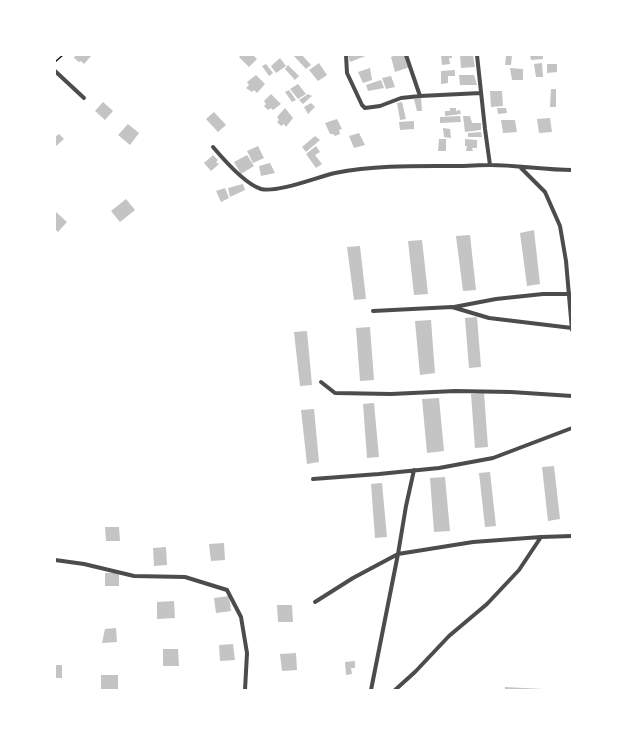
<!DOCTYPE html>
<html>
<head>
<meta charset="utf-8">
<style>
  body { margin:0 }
  #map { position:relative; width:627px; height:745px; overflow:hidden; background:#fff; font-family:"Work Sans",sans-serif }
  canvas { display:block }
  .frame { position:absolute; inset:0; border:56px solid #fff; pointer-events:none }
</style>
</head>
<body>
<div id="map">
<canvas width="627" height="745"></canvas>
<div class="frame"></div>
</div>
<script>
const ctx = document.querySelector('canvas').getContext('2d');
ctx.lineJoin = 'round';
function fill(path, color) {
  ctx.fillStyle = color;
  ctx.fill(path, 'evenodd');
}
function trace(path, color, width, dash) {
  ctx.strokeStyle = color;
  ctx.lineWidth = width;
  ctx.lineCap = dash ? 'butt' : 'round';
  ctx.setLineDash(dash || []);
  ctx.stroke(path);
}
fill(new Path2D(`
  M74,55H92L84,64L81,61L79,62L74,58L75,56Z
  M241,55H253L257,59L249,67L239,57Z
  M293,55H302L311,65L306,69Z
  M348,55H368L350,62Z
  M395,55H406L410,67L395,72L391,57Z
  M441,55H452V58H449L450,64L442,65Z
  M460,55H473L475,67L461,68Z
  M506,55H512L511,65H505Z
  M530,55H543V59L531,60Z
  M280,58L286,66L276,73L271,66Z
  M319,63L327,75L318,81L309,70Z
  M542,63L543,77H536L534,64Z
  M266,64L273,73L269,76L262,66Z
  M547,64H557V72L547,73Z
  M288,65L299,76L295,80L285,69Z
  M370,68L372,80L363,83L358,72Z
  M510,68L523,69V80H512Z
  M455,70V76H448V83L441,84V71Z
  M256,75L265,84L257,93L254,90L252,92L246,88L249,85L247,82Z
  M459,75H474L477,85H460Z
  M391,76L395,87L386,89L382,78Z
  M381,80L384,88L368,91L366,85Z
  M298,84L306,94L298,99L290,89Z
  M551,89H556V107H550Z
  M289,90L296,100L292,102L285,92Z
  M490,91H502L503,106L491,107Z
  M271,94L281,104L273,110L271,108L268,110L264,106L266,104L264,101Z
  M308,94L312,96L303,104L299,100Z
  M421,98L422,111H417L414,99Z
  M103,102L113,111L105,120L95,111Z
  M402,102L406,119L400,120L397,103Z
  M311,103L315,107L308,114L304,107Z
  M285,108L293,118L286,127L284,124L281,126L277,122L279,120L277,117Z
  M450,108H456V111L460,110L461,114L445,116V111H450Z
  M497,108H506L507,113L498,114Z
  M214,112L226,125L218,132L206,119Z
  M460,116L461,122L440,123V117Z
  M463,116H470L472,123H481V130L465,132Z
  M550,118L552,132L539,133L537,119Z
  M337,119L342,129L339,130L340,134L335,136L333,134H330L325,123Z
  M501,120H515L517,132L503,133Z
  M414,121V129L400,130L399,122Z
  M128,124L139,133L130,145L118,135Z
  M443,128L450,129L451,138L444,137Z
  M481,132L482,137H468V133Z
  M359,133L365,145L354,148L349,136Z
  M59,134L64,139L55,147V137Z
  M315,136L320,140L306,152L302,147Z
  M439,139H446V151H438Z
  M465,139L477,140V148H472L473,151H466L467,146H465Z
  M258,146L264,158L253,163L247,151Z
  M316,146L320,152L315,155L322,164L316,168L306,154Z
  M213,155L218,160L216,162L219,164L211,171L204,163Z
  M247,155L254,166L241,174L234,162Z
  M270,163L275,173L261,176L259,166Z
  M243,184L245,190L230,197L228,188Z
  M225,188L229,198L221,202L216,191Z
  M126,199L135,210L120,222L111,211Z
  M56,212L67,222L58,232L55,229V213Z
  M534,230L540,284L527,286L520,233Z
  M470,235L476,290L463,291L456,236Z
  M422,240L428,294L414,295L408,241Z
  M360,246L366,299L354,300L347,247Z
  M477,317L481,367L469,368L465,318Z
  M431,320L435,373L420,375L415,321Z
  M370,327L374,380L360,381L356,328Z
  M307,331L312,385L300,386L294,332Z
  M484,393L488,447L475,448L471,394Z
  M439,398L444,451L427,453L422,399Z
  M374,403L379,457L367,458L363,404Z
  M314,409L319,462L307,464L301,410Z
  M554,466L560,519L548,521L542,467Z
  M490,472L496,526L485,527L479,473Z
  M445,477L450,531L434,532L430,478Z
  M382,483L387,537L375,538L371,484Z
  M105,527H119L120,541H106Z
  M224,543L225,560L211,561L209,544Z
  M166,547L167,565L154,566L153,548Z
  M105,573H119V586H105Z
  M229,596L231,611L216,613L214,598Z
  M174,601L175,618L157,619V602Z
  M277,605H292L293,622H278Z
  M116,628L117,642L102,643L105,629Z
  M233,644L235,660L220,661L219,645Z
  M163,649H178L179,666H163Z
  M296,653L297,670L282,671L280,654Z
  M355,661V668H351L352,674L346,675L345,662Z
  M55,665H62V678H55Z
  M101,675H118V690H101Z
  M505,687L543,689V690H505Z`), '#c4c4c4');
trace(new Path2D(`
  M55,62L63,55`), '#111', 1.5);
trace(new Path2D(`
  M346,55L347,73L362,105L365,108L380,106L401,98L420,96L481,93
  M406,55L420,96
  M477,55L485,129L490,165
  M55,71L84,98
  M213,147C224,160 245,184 261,189C278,193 317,177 335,173C375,165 416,166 456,166C468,166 479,165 490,165C517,165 545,170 572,170
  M520,167L545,192L560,226L566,261L572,330
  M454,307L496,299L543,294H570
  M373,311L452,307L489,318L572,328
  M321,382L335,393L391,394L455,391L511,392L572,396
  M313,479L379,474L439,468L493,458L572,428
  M55,560L84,564L134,576L185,577L227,590L241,617L247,653L245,690
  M315,602L353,578L398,554L473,542L541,537L572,536
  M371,690L398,554L406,506L414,470
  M395,690L415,672L449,636L487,604L519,570L541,537`), '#4c4c4c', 4);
</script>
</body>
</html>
